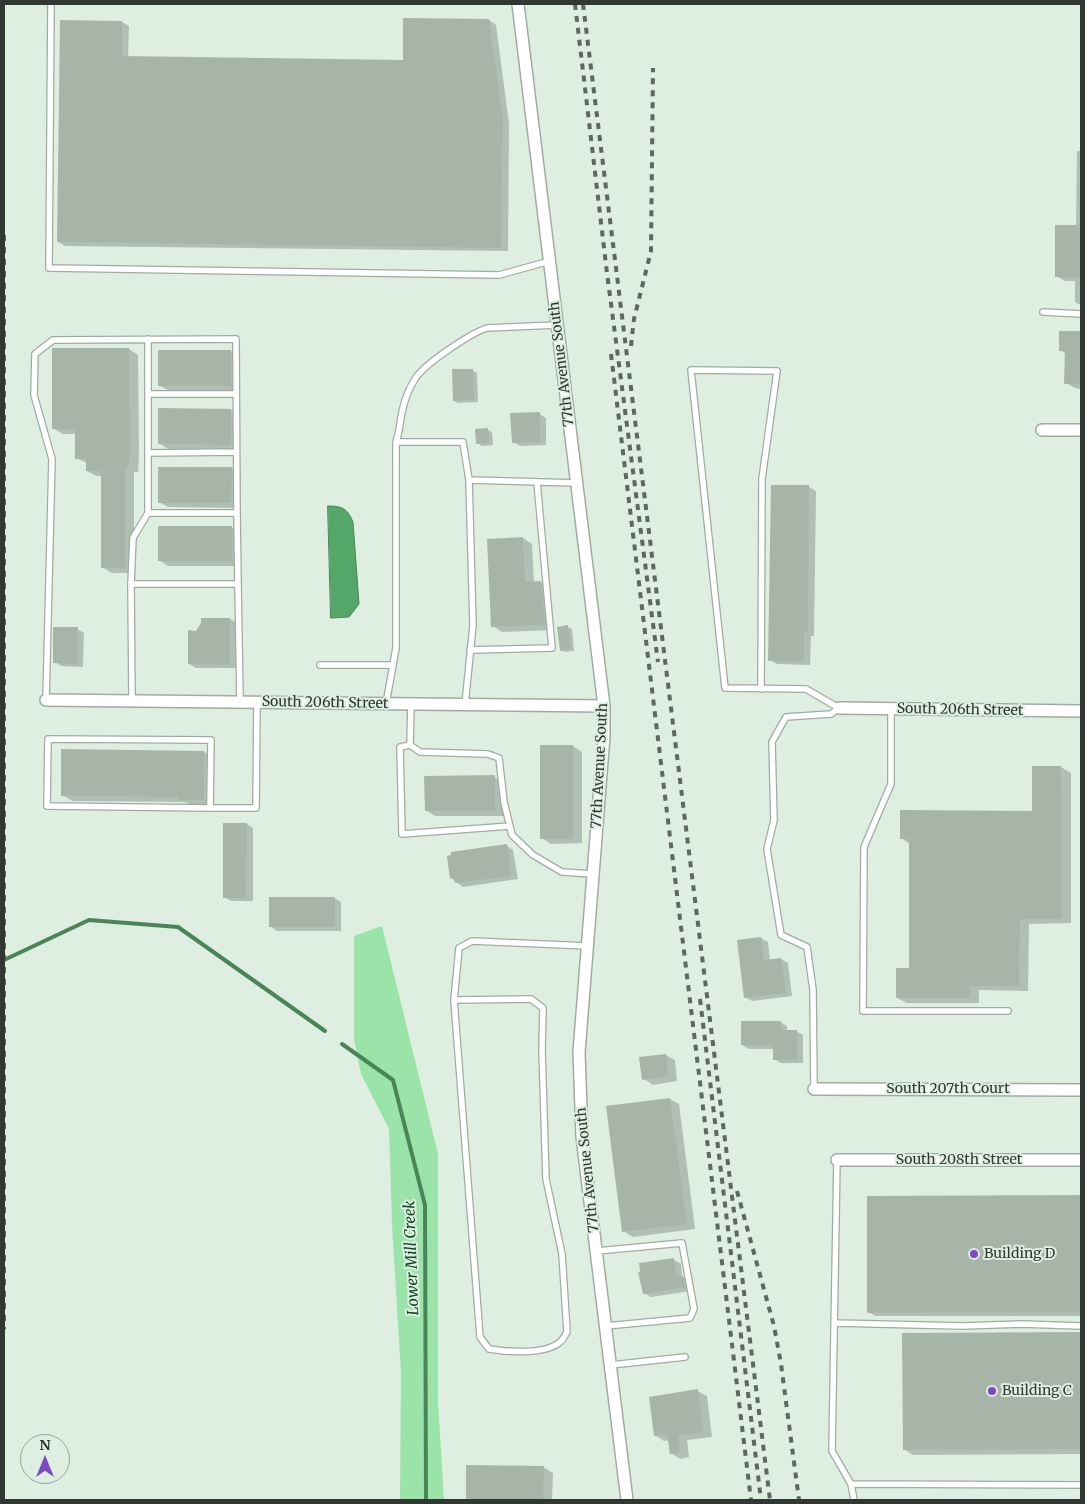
<!DOCTYPE html>
<html>
<head>
<meta charset="utf-8">
<style>
  body { margin:0 }
  #map { position:relative; width:1085px; height:1504px; overflow:hidden; background:#deeee1; font-family:Merriweather,serif }
  canvas { display:block }
  .frame { position:absolute; inset:0; border:5px solid #313732; pointer-events:none }
  .north { position:absolute; left:20px; top:1434px; width:50px; height:50px; box-sizing:border-box; background:#deeee1; border:1px solid #99a59b; border-radius:50%; rotate:0deg; font-size:14px; font-weight:700; line-height:20px; text-align:center; color:#313732 }
  .north::after { content:''; display:block; margin:auto; width:18px; height:22px; background:#7c4ac2; clip-path:polygon(50% 0,100% 100%,50% 72%,0 100%) }
</style>
</head>
<body>
<div id="map">
<canvas width="1085" height="1504"></canvas>
<div class="frame"></div>
<div class="north">N</div>
</div>
<script>
const ctx = document.querySelector('canvas').getContext('2d');
ctx.lineJoin = 'round';
function fill(path, color) {
  ctx.fillStyle = color;
  ctx.fill(path, 'evenodd');
}
function trace(path, color, width, dash) {
  ctx.strokeStyle = color;
  ctx.lineWidth = width;
  ctx.lineCap = dash ? 'butt' : 'round';
  ctx.setLineDash(dash || []);
  ctx.stroke(path);
}
function label(font, color, halo, rows, align = 'center') {
  ctx.font = font + ' Merriweather,serif';
  ctx.lineWidth = 4;
  ctx.setLineDash([]);
  ctx.textBaseline = 'middle';
  ctx.strokeStyle = halo;
  ctx.fillStyle = color;
  for (const [text, x, y, turn = 0] of rows) {
    ctx.save();
    ctx.translate(x, y);
    ctx.rotate((+turn || 0) * Math.PI / 180);
    ctx.textAlign = isNaN(turn) ? turn : align;
    if (halo) ctx.strokeText(text, 0, 0);
    ctx.fillText(text, 0, 0);
    ctx.restore();
  }
}
fill(new Path2D(`
  M382,926L438,1154V1402L444,1500H400L401,1373L392,1225L389,1129L361,1074L354,1039V936Z`), '#9be4a9');
const water = new Path2D(`
  M328,506C342,506 347,508 353,522L359,604L349,617L331,618Z`);
fill(water, '#54a768');
trace(water, '#4a8558', 1);
fill(new Path2D(`
  M489,20L496,25L509,124L508,251L65,246L58,242L122,22L129,26L128,58L404,61Z
  M1077,151H1081V305L1075,302V281H1065L1056,276L1076,227Z
  M1060,332L1081,333V389L1075,388L1066,383V354L1060,350Z
  M129,349L138,355L139,456L138,472H134V573H112L102,567V476H96L87,471V463L76,458V434H63L54,429Z
  M159,351H231L240,357V391L168,390L159,385Z
  M472,370L477,373L478,402L458,403L454,401Z
  M231,410L240,415V449H168L159,443Z
  M539,414L546,418V445L520,446L513,442Z
  M488,430L492,432L493,445L482,446L477,443Z
  M231,468L241,474L240,508L168,507L159,502Z
  M809,487L816,491L814,636H811L810,665L777,664L770,660Z
  M231,527L241,533V566H168L159,560Z
  M523,538L532,544L534,582H541L550,588L554,630L502,632L493,626Z
  M230,619L237,623L236,668H196L189,664L196,632Z
  M567,627L572,629L574,651L565,652L561,650Z
  M77,629L84,633L83,667L61,666L55,662Z
  M573,746L582,752V843L551,844L542,838Z
  M204,752L213,757V804H189L185,802L72,801L62,795Z
  M1061,767L1071,773V923L1029,924L1028,991L979,990V1003H907L897,998L910,969V844L901,838L1033,812V768Z
  M494,777L504,782V816H435L426,810Z
  M247,824L253,828V901H231L224,897Z
  M507,846L513,850L518,879L463,887L451,878Z
  M334,898L341,902V931H277L271,927Z
  M761,938L768,942L770,960L781,959L788,963L792,996L752,1001L745,997Z
  M780,1022L787,1026V1031H796L803,1035V1063H781L774,1059V1049H749L742,1045Z
  M665,1055L675,1060L677,1081L653,1085L644,1079Z
  M670,1099L679,1104L695,1229L633,1237L623,1231Z
  M868,1197H1081V1316H875L869,1312Z
  M674,1260L681,1264L682,1277L690,1281L691,1291L651,1297L644,1293Z
  M904,1334H1081V1454L913,1455L904,1449Z
  M697,1391L707,1396L712,1437L687,1440L689,1457L680,1459L671,1453L669,1440L664,1441L655,1435Z
  M468,1466L543,1467L553,1473L552,1500H467Z`), '#0003');
trace(new Path2D(`
  M4,960L89,920L178,927L325,1031
  M342,1044L393,1080L425,1205L426,1500`), '#4a8558', 4);
fill(new Path2D(`
  M403,18L489,19L503,119L501,248L57,242L60,20L122,21V56L403,60Z
  M1055,225H1081V277H1055Z
  M1059,331H1081V384H1064L1065,351H1059Z
  M52,348H129L130,450L129,467H125V568H101V471H86V459H75V429H52Z
  M158,350H231V386H158Z
  M452,369H473L474,400L453,401Z
  M158,408L231,409V445L158,444Z
  M540,412V442L512,443L510,413Z
  M488,428L489,443L476,444L475,429Z
  M158,467H232L231,503H158Z
  M771,485H809L808,632H804V661H768Z
  M158,526H232V561H158Z
  M523,537L525,582L541,581L545,625L491,627L487,539Z
  M201,618H230V665L188,664V630L196,631L201,623Z
  M568,625L571,649L560,651L557,627Z
  M53,627H78L77,664L53,663Z
  M540,745H573V839H540Z
  M61,749L204,751V800H178V797L61,796Z
  M1032,766H1061L1062,919H1020L1019,986H970V998H896V968H909V839H900V810L1032,811Z
  M495,775V811H425L424,776Z
  M223,823H247L246,898H223Z
  M507,844L511,876L455,883L454,878L450,879L447,856L451,855V852Z
  M269,897H335V927H269Z
  M761,937L764,960L781,958L786,993L744,998L737,940Z
  M741,1021H781V1030H797V1060H773V1045H741Z
  M666,1054L668,1076L642,1080L639,1057Z
  M670,1098L687,1224L622,1232L606,1106Z
  M1081,1195V1312L867,1313V1196Z
  M674,1258L676,1276H683L685,1287L643,1294L638,1272H640L639,1263Z
  M1081,1332V1449L903,1450L902,1333Z
  M698,1389L703,1432L678,1435L680,1452L670,1454L667,1434L654,1436L649,1397Z
  M466,1465L544,1466L543,1500H466Z`), '#a7b5a9');
const service = new Path2D(`
  M51,4L49,268L499,275L550,261
  M1043,312L1081,314
  M148,394H236
  M396,442C400,431 400,419 403,408C405,399 410,387 415,379C424,364 471,333 487,328L557,325
  M148,453L236,452
  M148,513V339
  M131,584L133,538L148,513H237L238,584
  M470,650L552,648L537,482
  M320,665H393
  M761,689L762,479L777,371L691,370L725,688L806,689L839,708L831,714L786,717L772,742L774,820L767,849L781,935L807,947L813,990L814,1089
  M46,700L52,459L34,395L35,354L53,340L236,339L237,513
  M132,701L131,584H238L240,702
  M386,704L396,648V442H463L469,480
  M465,705L473,625L469,480L577,483
  M891,709V784L864,847L863,1011H1008
  M410,745L411,704
  M210,808L47,806L48,739L211,740L210,808H256L257,702
  M510,826L402,834L400,747L410,745L420,752L488,754L499,758L504,802L512,835L533,855L562,872L593,874
  M454,1000L531,999L543,1008L542,1050L546,1179L562,1254L567,1332C565,1335 563,1340 560,1342C545,1355 507,1352 489,1349L480,1337L454,1000L459,948L472,941L588,946
  M837,1160L832,1451L851,1484
  M597,1251L682,1243L694,1309L690,1318L606,1326
  M834,1323L963,1326L1022,1324L1081,1326
  M611,1365L685,1357
  M854,1500L851,1484L1081,1485`);
const minor = new Path2D(`
  M518,4L604,706V736L579,1052L582,1137L627,1500
  M1042,430H1081
  M46,700L604,706
  M839,708L1081,711
  M814,1089L1081,1090
  M837,1160H1081`);
trace(service, '#9fada1', 8);
trace(minor, '#9fada1', 14);
trace(service, '#fff', 5.5);
trace(minor, '#fff', 11);
trace(new Path2D(`
  M575,4L607,273L658,662
  M583,4L770,1500
  M4,235V1329
  M631,346L634,319L651,251L653,68
  M611,354L751,1500
  M700,999L761,1500
  M737,1191L774,1326L781,1364L799,1500`), '#5e6760', 4, [6, 6]);
for (const [x, y, r, color] of [
  [974,1254,5,"#7c4ac2"],
  [992,1391,5,"#7c4ac2"]
]) {
  const dot = new Path2D();
  dot.arc(x, y, r, 0, 2 * Math.PI);
  ctx.fillStyle = color;
  ctx.fill(dot);
  trace(dot, '#deeee1', 2);
}
label('14px', '#313732', '#deeee1', [
  ["77th Avenue South",562,364,-97],
  ["South 206th Street",325,703,1],
  ["South 206th Street",960,710,1],
  ["77th Avenue South",600,766,-87],
  ["South 207th Court",948,1089],
  ["South 208th Street",959,1160],
  ["77th Avenue South",588,1170,-96]
]);
label('14px', '#313732', '#deeee1', [
  ["Building D",984,1254],
  ["Building C",1002,1391]
], 'left');
label('italic 15px', '#0c4b21', '#deeee1', [
  ["Lower Mill Creek",412,1258,-92]
]);
</script>
</body>
</html>
